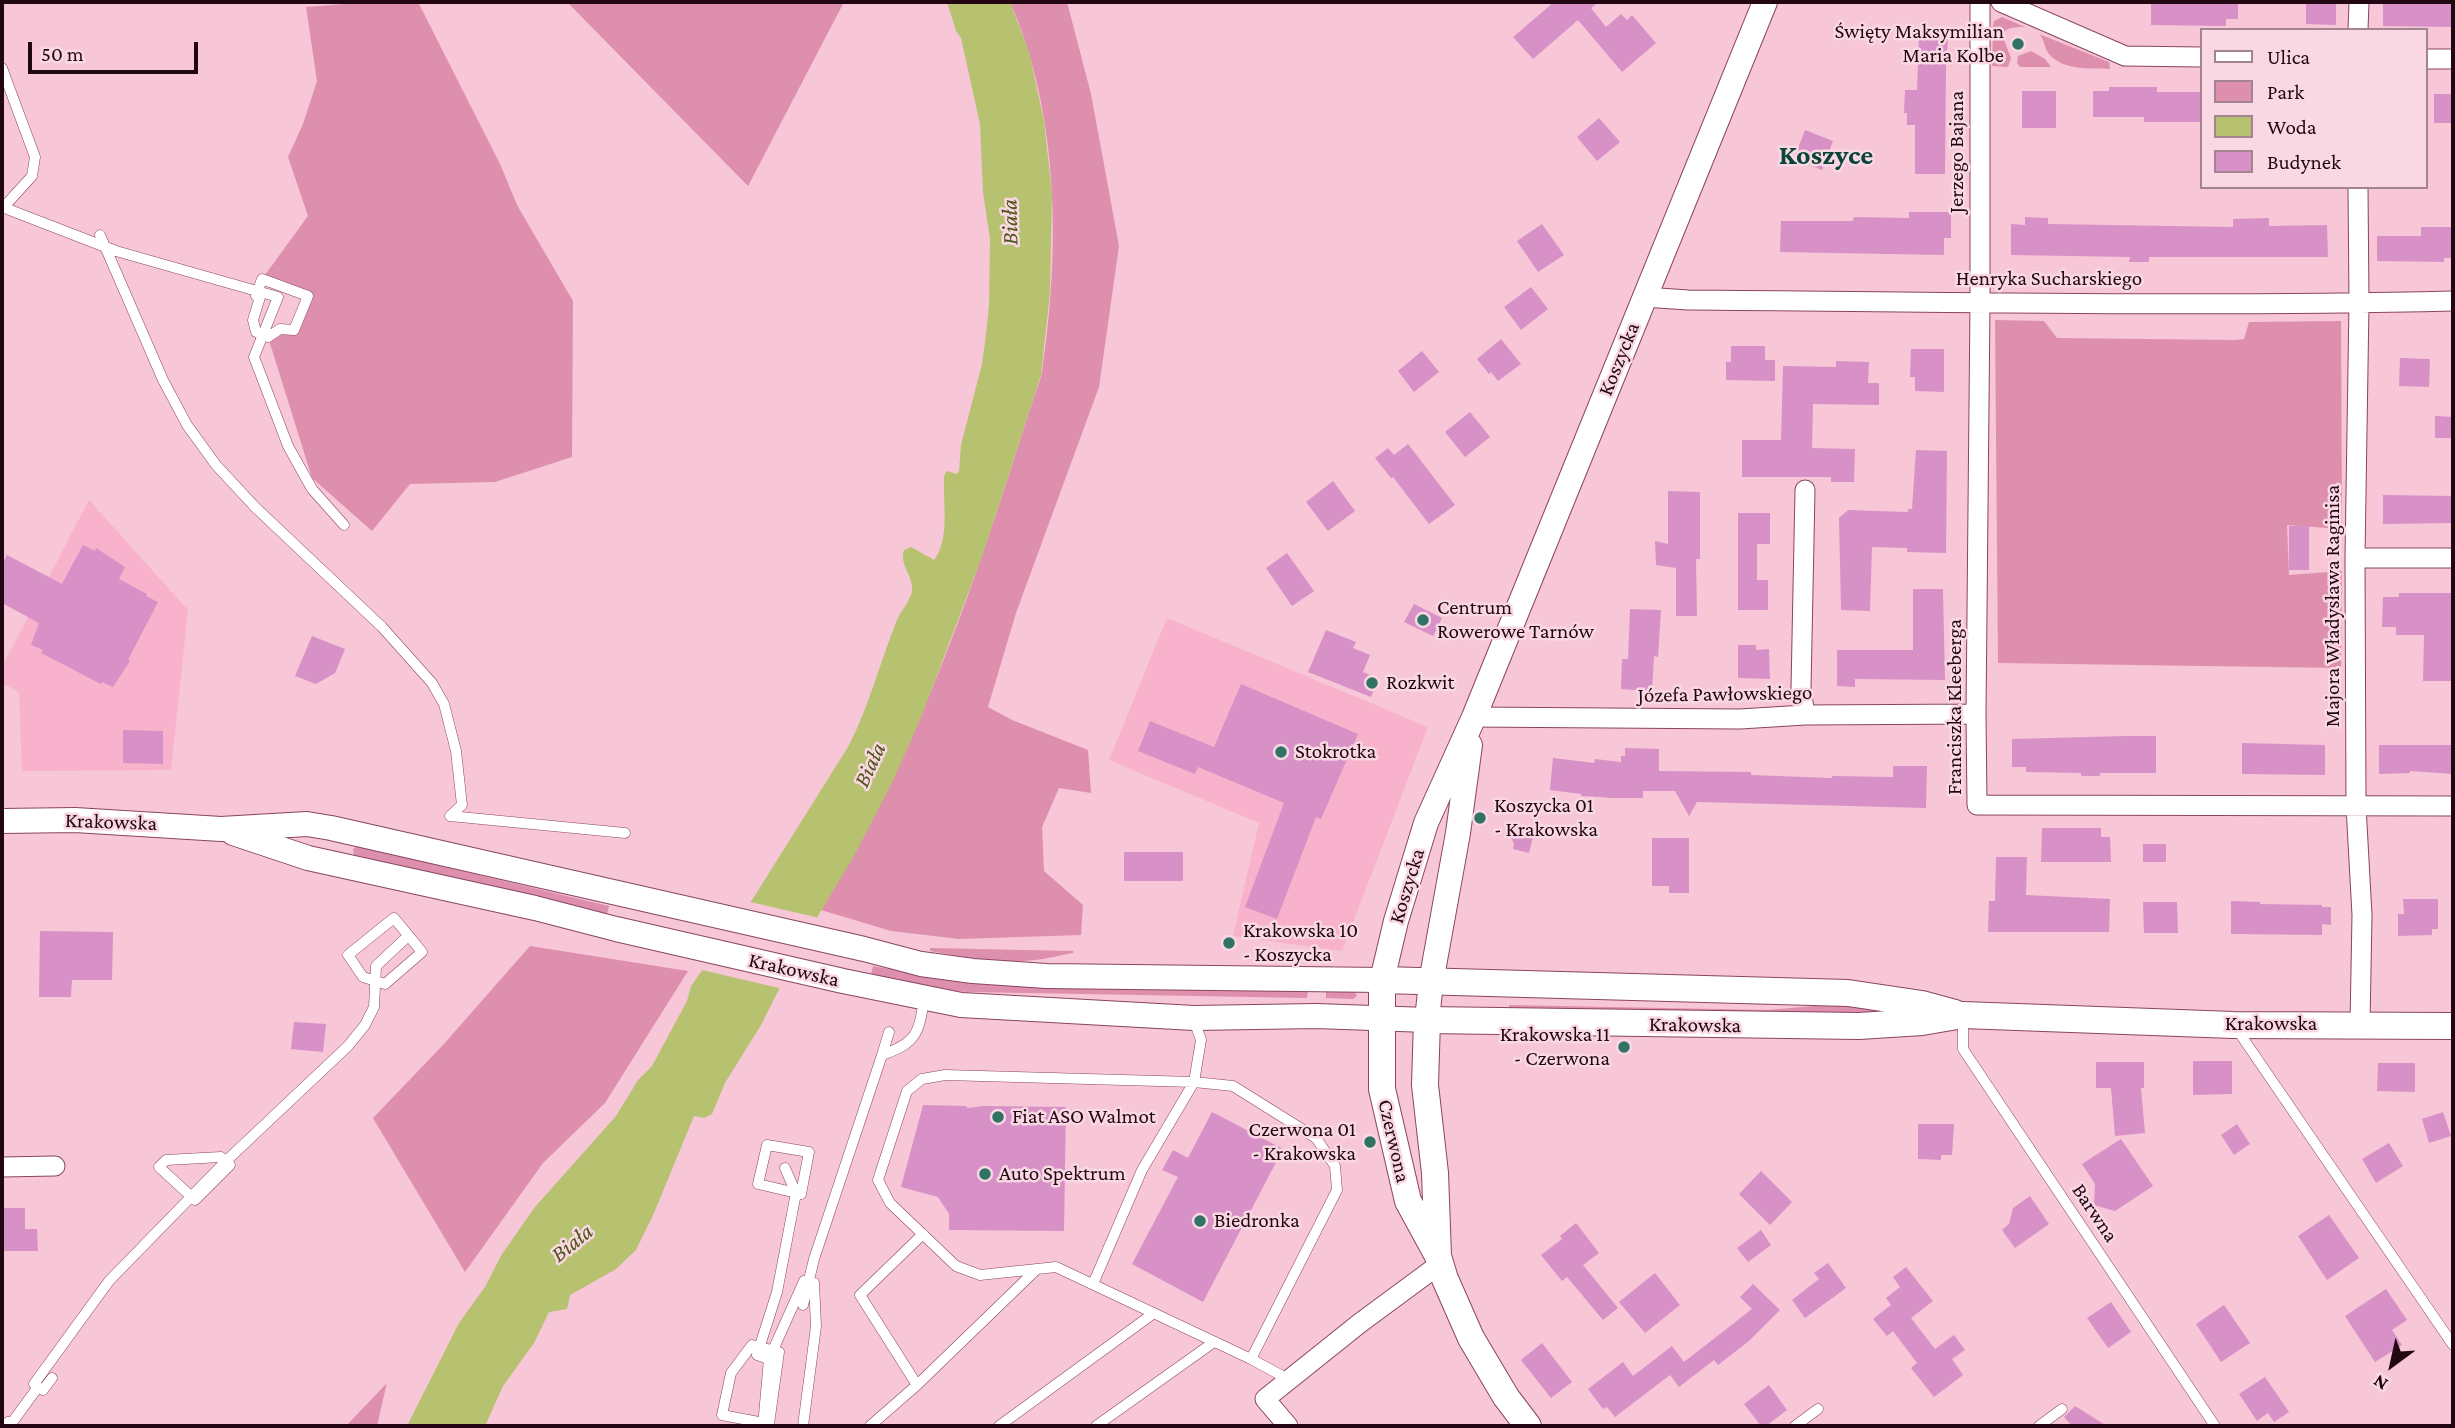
<!DOCTYPE html>
<html>
<head>
<meta charset="utf-8">
<style>
  body { margin:0 }
  #map { position:relative; width:2455px; height:1428px; overflow:hidden; background:#f7c6d7; font-family:"Crimson Pro",serif }
  canvas { display:block }
  .frame { position:absolute; inset:0; border:4px solid #220713; pointer-events:none }
  .legend { position:absolute; left:2200px; top:28px; width:228px; height:161px; box-sizing:border-box; background:#f9d8e3; border:2px solid #a38490; margin:0; padding:9px 12px; list-style:none; font-size:21px; color:#220713 }
  .legend li { display:flex; align-items:center; gap:14px; height:35px }
  .legend b { width:35px; border:2px solid #a38490 }
  .north { position:absolute; left:2357px; top:1330px; width:70px; height:70px; -webkit-text-stroke:5px #f9d8e3; paint-order:stroke; rotate:213deg; font-size:19px; font-weight:700; line-height:28px; text-align:center; color:#220713 }
  .north::after { content:''; display:block; margin:auto; width:24px; height:32px; background:#220713; clip-path:polygon(50% 0,100% 100%,50% 72%,0 100%) }
  .scale { position:absolute; left:28px; top:42px; width:170px; height:32px; box-sizing:border-box; border:4px solid #220713; border-top:0; padding-left:9px; font-size:21px; line-height:24px; white-space:nowrap; color:#220713; -webkit-text-stroke:5px #f9d8e3; paint-order:stroke }
</style>
</head>
<body>
<div id="map">
<canvas width="2455" height="1428"></canvas>
<div class="frame"></div>
<ul class="legend">
<li><b style="height:9px;background:#fff"></b>Ulica</li>
<li><b style="height:19px;background:#de8fad"></b>Park</li>
<li><b style="height:19px;background:#b6c26f"></b>Woda</li>
<li><b style="height:19px;background:#d791c6"></b>Budynek</li>
</ul>
<div class="north">N</div>
<div class="scale">50 m</div>
</div>
<script>
const ctx = document.querySelector('canvas').getContext('2d');
ctx.lineJoin = 'round';
function fill(path, color) {
  ctx.fillStyle = color;
  ctx.fill(path, 'evenodd');
}
function trace(path, color, width, dash) {
  ctx.strokeStyle = color;
  ctx.lineWidth = width;
  ctx.lineCap = dash ? 'butt' : 'round';
  ctx.setLineDash(dash || []);
  ctx.stroke(path);
}
function label(font, color, halo, rows, align = 'center') {
  ctx.font = font + ' "Crimson Pro",serif';
  ctx.lineWidth = 5;
  ctx.setLineDash([]);
  ctx.textBaseline = 'middle';
  ctx.strokeStyle = halo;
  ctx.fillStyle = color;
  for (const [text, x, y, turn = 0] of rows) {
    ctx.save();
    ctx.translate(x, y);
    ctx.rotate((+turn || 0) * Math.PI / 180);
    ctx.textAlign = isNaN(turn) ? turn : align;
    if (halo) ctx.strokeText(text, 0, 0);
    ctx.fillText(text, 0, 0);
    ctx.restore();
  }
}
fill(new Path2D(`
  M89,500L188,610L171,770L22,771L19,692L2,683V667Z
  M1167,618L1428,727L1342,951L1233,936L1259,823L1109,760Z`), '#f8b2cb');
fill(new Path2D(`
  M370,2H418L500,164L517,205L573,301L572,457L495,482L410,484L372,531L312,478L268,337L294,329L308,297L262,279L308,216L288,157L303,124L317,81L306,7Z
  M567,2H844L748,186Z
  M1010,2H1067L1091,94L1119,246L1099,387L1016,613L988,707L1012,720L1088,750L1091,793L1059,788L1042,827L1044,871L1083,905L1081,935L959,939L891,931L821,910C901,781 956,637 1003,493C1012,466 1020,439 1029,412C1033,399 1039,385 1042,372C1060,251 1060,116 1010,2Z
  M2002,17L2025,27C1993,27 2004,37 2011,58L2008,67L1992,66L1993,26L1994,21Z
  M2039,34L2109,62L2110,69C2089,68 2064,71 2049,54C2044,48 2045,40 2039,34Z
  M2031,51L2045,59L2051,67H2020L2017,63L2018,56Z
  M1995,320L2044,321L2057,338L2236,340L2244,339L2249,322L2341,321L2342,522L2340,529L2287,525L2289,575L2342,571L2341,668L1998,663Z
  M357,846L609,906L607,914L354,855L353,849Z
  M530,946L688,971L605,1103L543,1163L465,1272L373,1118L443,1045Z
  M930,948L1073,951V953C1060,955 1047,959 1035,960C1000,964 964,957 930,951Z
  M873,966L957,982L1016,986L1308,990L1307,998L970,992L946,991L871,975Z
  M1326,991H1354L1357,996L1353,999L1326,998Z
  M1839,1004L1941,1014L1509,1011V1005L1767,1010Z
  M387,1382L377,1426H346L387,1383Z`), '#de8fad');
fill(new Path2D(`
  M947,2H1010L1029,52L1044,121L1052,193L1050,293L1041,375L983,554L920,720L892,783L854,856L807,934L761,1025L725,1083L712,1114L704,1118L694,1116L654,1213L636,1250L616,1269L570,1295L567,1309L549,1312L534,1343L503,1386L485,1426H407L459,1323L485,1287L502,1254L535,1207L616,1116L638,1080L652,1066L687,1001L691,986L754,897L848,747C869,707 880,662 897,620C901,611 910,601 912,591C914,576 899,566 904,550L911,547L934,560C950,541 943,500 944,477L946,471L957,474L959,471L961,445L982,364L985,343L989,306L990,239L983,192L980,124L961,38L956,31Z`), '#b6c26f');
fill(new Path2D(`
  M746,901L820,918L783,989L698,969Z`), '#f7c6d7');
fill(new Path2D(`
  M1554,2H1599L1591,8L1606,27L1621,14L1627,20L1632,15L1656,43L1622,72L1578,20L1533,59L1513,37Z
  M2151,2H2238V19H2226V26L2151,25Z
  M2306,2H2336V25L2306,24Z
  M2383,2H2453V27L2383,26Z
  M1919,36L1948,37L1946,67L1945,174H1915V125H1907V113H1904L1905,90H1917Z
  M2109,87H2157V92H2201V122H2144V117H2093V91H2109Z
  M2022,91H2056V128H2022Z
  M2434,94H2453V123H2434Z
  M1599,118L1620,142L1597,161L1577,137Z
  M1805,130L1833,141L1822,170L1794,159Z
  M1909,212H1951V238H1944V255L1780,252L1781,221H1853L1854,217L1909,218Z
  M2025,217L2048,218V224L2233,227V219L2269,218V226L2327,225L2328,257H2149V262H2129L2130,257L2011,255V224L2025,225Z
  M1542,224L1564,255L1538,272L1517,241Z
  M2421,227H2452V258H2444V262L2377,261V236H2421Z
  M1531,287L1548,309L1521,330L1504,307Z
  M1501,339L1521,364L1498,381L1491,372L1489,374L1477,359Z
  M1731,346H1765V360H1775V381L1726,380V362H1731Z
  M1911,349H1944V392L1915,391V377H1910Z
  M1422,351L1439,372L1414,392L1398,371Z
  M2400,358L2430,359L2429,387L2399,386Z
  M1836,361L1869,362L1868,383H1879V405L1813,404L1812,448L1855,449L1854,482H1831V477H1742V440H1781L1783,366L1836,367Z
  M1470,412L1490,437L1465,457L1445,432Z
  M2435,416L2453,417V438H2435Z
  M1408,444L1455,505L1429,524L1393,477L1391,478L1375,458L1388,448L1394,455Z
  M1916,450L1947,451L1946,553L1907,552V548L1872,547L1870,611L1841,610L1839,518L1848,510L1908,512V509H1912Z
  M1333,481L1355,511L1328,531L1306,502Z
  M1668,491L1700,492V559H1696L1697,616H1676V568L1656,565L1655,541L1668,544Z
  M2383,495L2453,496V523L2383,524Z
  M1738,513H1770V544H1757V580H1768V610H1738Z
  M2289,526H2309V570H2289Z
  M83,545L95,551L96,548L125,567L119,579L147,594L146,596L158,602L128,660L130,661L113,687L102,682L101,684L41,653L43,650L31,645L39,623L2,603V565L7,555L62,584Z
  M1287,553L1314,591L1292,606L1266,568Z
  M1913,589H1943L1945,680L1855,679V687L1837,686V650H1913Z
  M2399,593H2453V681H2423L2424,635H2396V627H2382L2383,597H2399Z
  M1414,604L1442,618L1433,636L1404,622Z
  M1630,609L1661,610L1658,657L1654,656L1652,691L1621,689L1622,659H1628Z
  M1326,630L1356,642L1353,648L1370,655L1363,672L1378,678L1371,697L1308,672Z
  M312,636L345,649L335,673L316,684L295,676Z
  M1738,645H1756V650L1769,649L1770,679L1738,678Z
  M1241,684L1358,734L1321,819L1316,817L1277,919L1245,907L1284,803L1198,767L1195,774L1138,751L1150,721L1214,747Z
  M123,730L163,731V764L123,763Z
  M2126,736H2156V773H2100V776H2081V773L2026,772V767H2012V739Z
  M2242,743L2325,745V775L2242,774Z
  M2379,745H2453V774L2410,771V773L2379,774Z
  M1625,748L1659,749V771L1751,772V775L1832,778V776L1893,777V766H1927L1926,808L1697,802L1689,816L1675,791H1643V798H1613L1581,796V794L1550,790L1553,758L1594,763L1595,759L1621,762V756H1625Z
  M2042,828H2101V837H2110L2111,862H2041Z
  M1517,829L1534,833L1529,853L1513,849L1514,843L1511,838L1516,835Z
  M1652,838H1689V893H1669V886H1652Z
  M2143,844H2166V862H2143Z
  M1124,852H1183V881H1124Z
  M1996,857H2027L2026,895L2110,899L2109,932H1988L1989,901H1995Z
  M2403,899H2438V929H2432V935L2398,936V914H2404Z
  M2231,901L2260,902V904L2322,905V907H2331V925L2322,924V935L2231,934Z
  M2143,902H2177L2178,933H2144Z
  M40,931L113,932L112,980H72L71,997H39Z
  M294,1022L326,1024L323,1052L291,1049Z
  M2193,1061H2232V1094L2193,1095Z
  M2096,1062H2144V1088H2141L2145,1133L2115,1136L2111,1088H2096Z
  M2378,1063H2415V1092L2377,1091Z
  M923,1105L966,1106L968,1108L983,1106L1066,1107L1064,1231L949,1230V1214L938,1197L901,1187Z
  M1212,1112L1283,1149L1203,1302L1132,1264L1178,1177L1162,1170L1173,1150L1188,1158Z
  M2443,1112L2451,1136L2429,1143L2422,1119Z
  M1918,1124H1954L1952,1155H1941V1160L1918,1159Z
  M2237,1124L2250,1144L2234,1155L2221,1135Z
  M2121,1139L2153,1186L2115,1211L2094,1205L2095,1184L2082,1164Z
  M2389,1143L2403,1166L2376,1183L2362,1159Z
  M1761,1171L1792,1202L1770,1225L1739,1194Z
  M2030,1196L2049,1224L2015,1248L2002,1230L2009,1224L2013,1208Z
  M2,1208H25V1229H37L38,1251H2Z
  M2329,1215L2359,1258L2327,1280L2298,1236Z
  M1576,1223L1599,1253L1583,1265L1618,1308L1603,1320L1567,1277L1562,1281L1541,1255L1562,1239L1560,1236Z
  M1761,1230L1771,1245L1748,1262L1737,1248Z
  M1828,1263L1846,1288L1805,1318L1792,1300L1819,1279L1814,1273Z
  M1906,1267L1933,1301L1911,1318L1935,1349L1954,1335L1965,1350L1952,1359L1963,1375L1934,1397L1911,1368L1917,1363L1893,1331L1887,1336L1873,1319L1891,1305L1886,1298L1900,1287L1893,1277Z
  M1655,1273L1680,1305L1645,1333L1619,1302Z
  M1753,1284L1780,1310L1749,1341L1718,1365L1714,1360L1679,1387L1670,1375L1615,1417L1607,1407L1603,1409L1588,1389L1623,1362L1633,1376L1672,1346L1684,1362L1752,1309L1740,1297Z
  M2386,1289L2407,1320L2392,1330L2402,1345L2375,1362L2345,1316Z
  M2111,1302L2131,1332L2108,1348L2087,1318Z
  M2224,1305L2250,1343L2221,1362L2196,1324Z
  M1542,1343L1572,1382L1551,1398L1521,1360Z
  M2265,1377L2289,1412L2274,1422L2268,1413L2257,1421L2239,1394Z
  M1769,1385L1787,1410L1766,1426H1761L1744,1404Z
  M2075,1406L2107,1426H2072L2064,1417Z`), '#d791c6');
const service = new Path2D(`
  M2,68L35,157L32,176L3,208
  M2,207L116,251L278,297L254,357L288,446L312,489L344,525
  M100,235L163,380L187,425L216,465L255,507L382,627L432,683L444,704L456,751L462,805L450,816
  M262,279L308,296L294,330L280,329L268,337L256,332L253,320L260,297L256,296Z
  M450,816L625,833
  M394,918L422,952L385,984L363,977L348,955Z
  M1963,1017V1049L2215,1426
  M2236,1028L2453,1345
  M882,1055L889,1032
  M767,1145L809,1152L801,1194L758,1184Z
  M221,1157L230,1165L195,1200L159,1167L166,1160Z
  M923,1234L860,1295L917,1385L1036,1270
  M1093,1284L1142,1170L1194,1082L1201,1040L1194,1020
  M803,1305L814,1259L882,1055C916,1043 919,1034 924,999
  M752,1345L779,1352L769,1424L722,1415L731,1373Z
  M769,1359L757,1355L777,1292L796,1193L785,1168
  M1251,1359L1056,1267L980,1275L956,1266L890,1203L878,1180L907,1091L922,1079L945,1075L1194,1082L1233,1086L1316,1138L1335,1166L1337,1190L1251,1359L1288,1379
  M38,1387L43,1390L52,1378
  M4,1426L8,1422L11,1424L38,1387L34,1384L109,1281L225,1162L348,1046L365,1025L374,1007L376,966L407,937
  M763,1426L769,1359L804,1281L814,1283L816,1326L803,1426
  M870,1426L917,1385
  M999,1426L1154,1313
  M1096,1426L1214,1342
  M1795,1426L1818,1409
  M2039,1426L2062,1409`);
const minor = new Path2D(`
  M1980,2V302L1976,714L1977,805L2453,806
  M2001,2L2125,56L2201,57
  M2358,30L2359,2
  M2425,59H2453
  M2358,187L2359,303L2355,558L2356,806L2362,915L2360,1025
  M1644,297L1688,300C1943,302 2198,307 2453,301
  M1805,490L1801,689L1805,715
  M2355,558H2453
  M1474,717L1740,719L1805,715L1976,714
  M2,1167L55,1166
  M1288,1426L1265,1399L1360,1323L1440,1264`);
const tertiary = new Path2D(`
  M2,821L75,820L221,829L307,824L331,828L864,949L921,964L973,971L1046,976L1382,980L1396,921L1426,823L1474,717L1765,2
  M233,833L308,858L535,908L616,929L843,981L961,1005L1194,1018L1316,1016L1427,1020L1431,982L1458,833L1470,745`);
const secondary = new Path2D(`
  M1438,1256L1435,1173L1425,1085L1427,1020L1859,1026L1922,1022L1963,1015L2233,1025L2453,1026
  M1528,1426L1506,1397L1471,1338L1445,1279L1438,1256L1408,1201L1382,1089V980L1848,993L1922,1004L1955,1013`);
trace(service, '#894560', 11);
trace(minor, '#894560', 21);
trace(tertiary, '#894560', 26);
trace(secondary, '#894560', 28);
trace(service, '#fff', 10);
trace(minor, '#fff', 19);
trace(tertiary, '#fff', 24);
trace(secondary, '#fff', 26);
for (const [x, y, r, color] of [
  [2018,44,7,"#307263"],
  [1423,620,7,"#307263"],
  [1372,683,7,"#307263"],
  [1281,752,7,"#307263"],
  [1480,818,7,"#307263"],
  [1229,943,7,"#307263"],
  [1624,1047,7,"#307263"],
  [998,1117,7,"#307263"],
  [1370,1142,7,"#307263"],
  [985,1174,7,"#307263"],
  [1200,1221,7,"#307263"]
]) {
  const dot = new Path2D();
  dot.arc(x, y, r, 0, 2 * Math.PI);
  ctx.fillStyle = color;
  ctx.fill(dot);
  trace(dot, '#f9d8e3', 2.5);
}
label('21px', '#220713', '#f9d8e3', [
  ["Święty Maksymilian",2004,32,"right"],
  ["Maria Kolbe",2004,56,"right"],
  ["Centrum",1437,608],
  ["Rowerowe Tarnów",1437,632],
  ["Rozkwit",1386,683],
  ["Stokrotka",1295,752],
  ["Koszycka 01",1494,806],
  ["- Krakowska",1494,830],
  ["Krakowska 10",1243,931],
  ["- Koszycka",1243,955],
  ["Krakowska 11",1610,1035,"right"],
  ["- Czerwona",1610,1059,"right"],
  ["Fiat ASO Walmot",1012,1117],
  ["Czerwona 01",1356,1130,"right"],
  ["- Krakowska",1356,1154,"right"],
  ["Auto Spektrum",999,1174],
  ["Biedronka",1214,1221]
], 'left');
label('21px', '#220713', '#f9d8e3', [
  ["Jerzego Bajana",1957,152,-90],
  ["Henryka Sucharskiego",2049,279],
  ["Koszycka",1619,359,-68],
  ["Majora Władysława Raginisa",2333,606,-90],
  ["Józefa Pawłowskiego",1725,694,-1],
  ["Franciszka Kleeberga",1955,707,-90],
  ["Krakowska",111,822,2],
  ["Koszycka",1407,886,-73],
  ["Krakowska",794,970,13],
  ["Krakowska",2271,1024],
  ["Krakowska",1695,1025,1],
  ["Czerwona",1394,1141,77],
  ["Barwna",2095,1213,56]
]);
label('italic 23px', '#4d5417', '#f9d8e3', [
  ["Biała",1010,222,-91],
  ["Biała",870,765,-65],
  ["Biała",572,1243,-39]
]);
label('bold 28px', '#0a4439', '#f9d8e3', [
  ["Koszyce",1826,155]
]);
</script>
</body>
</html>
